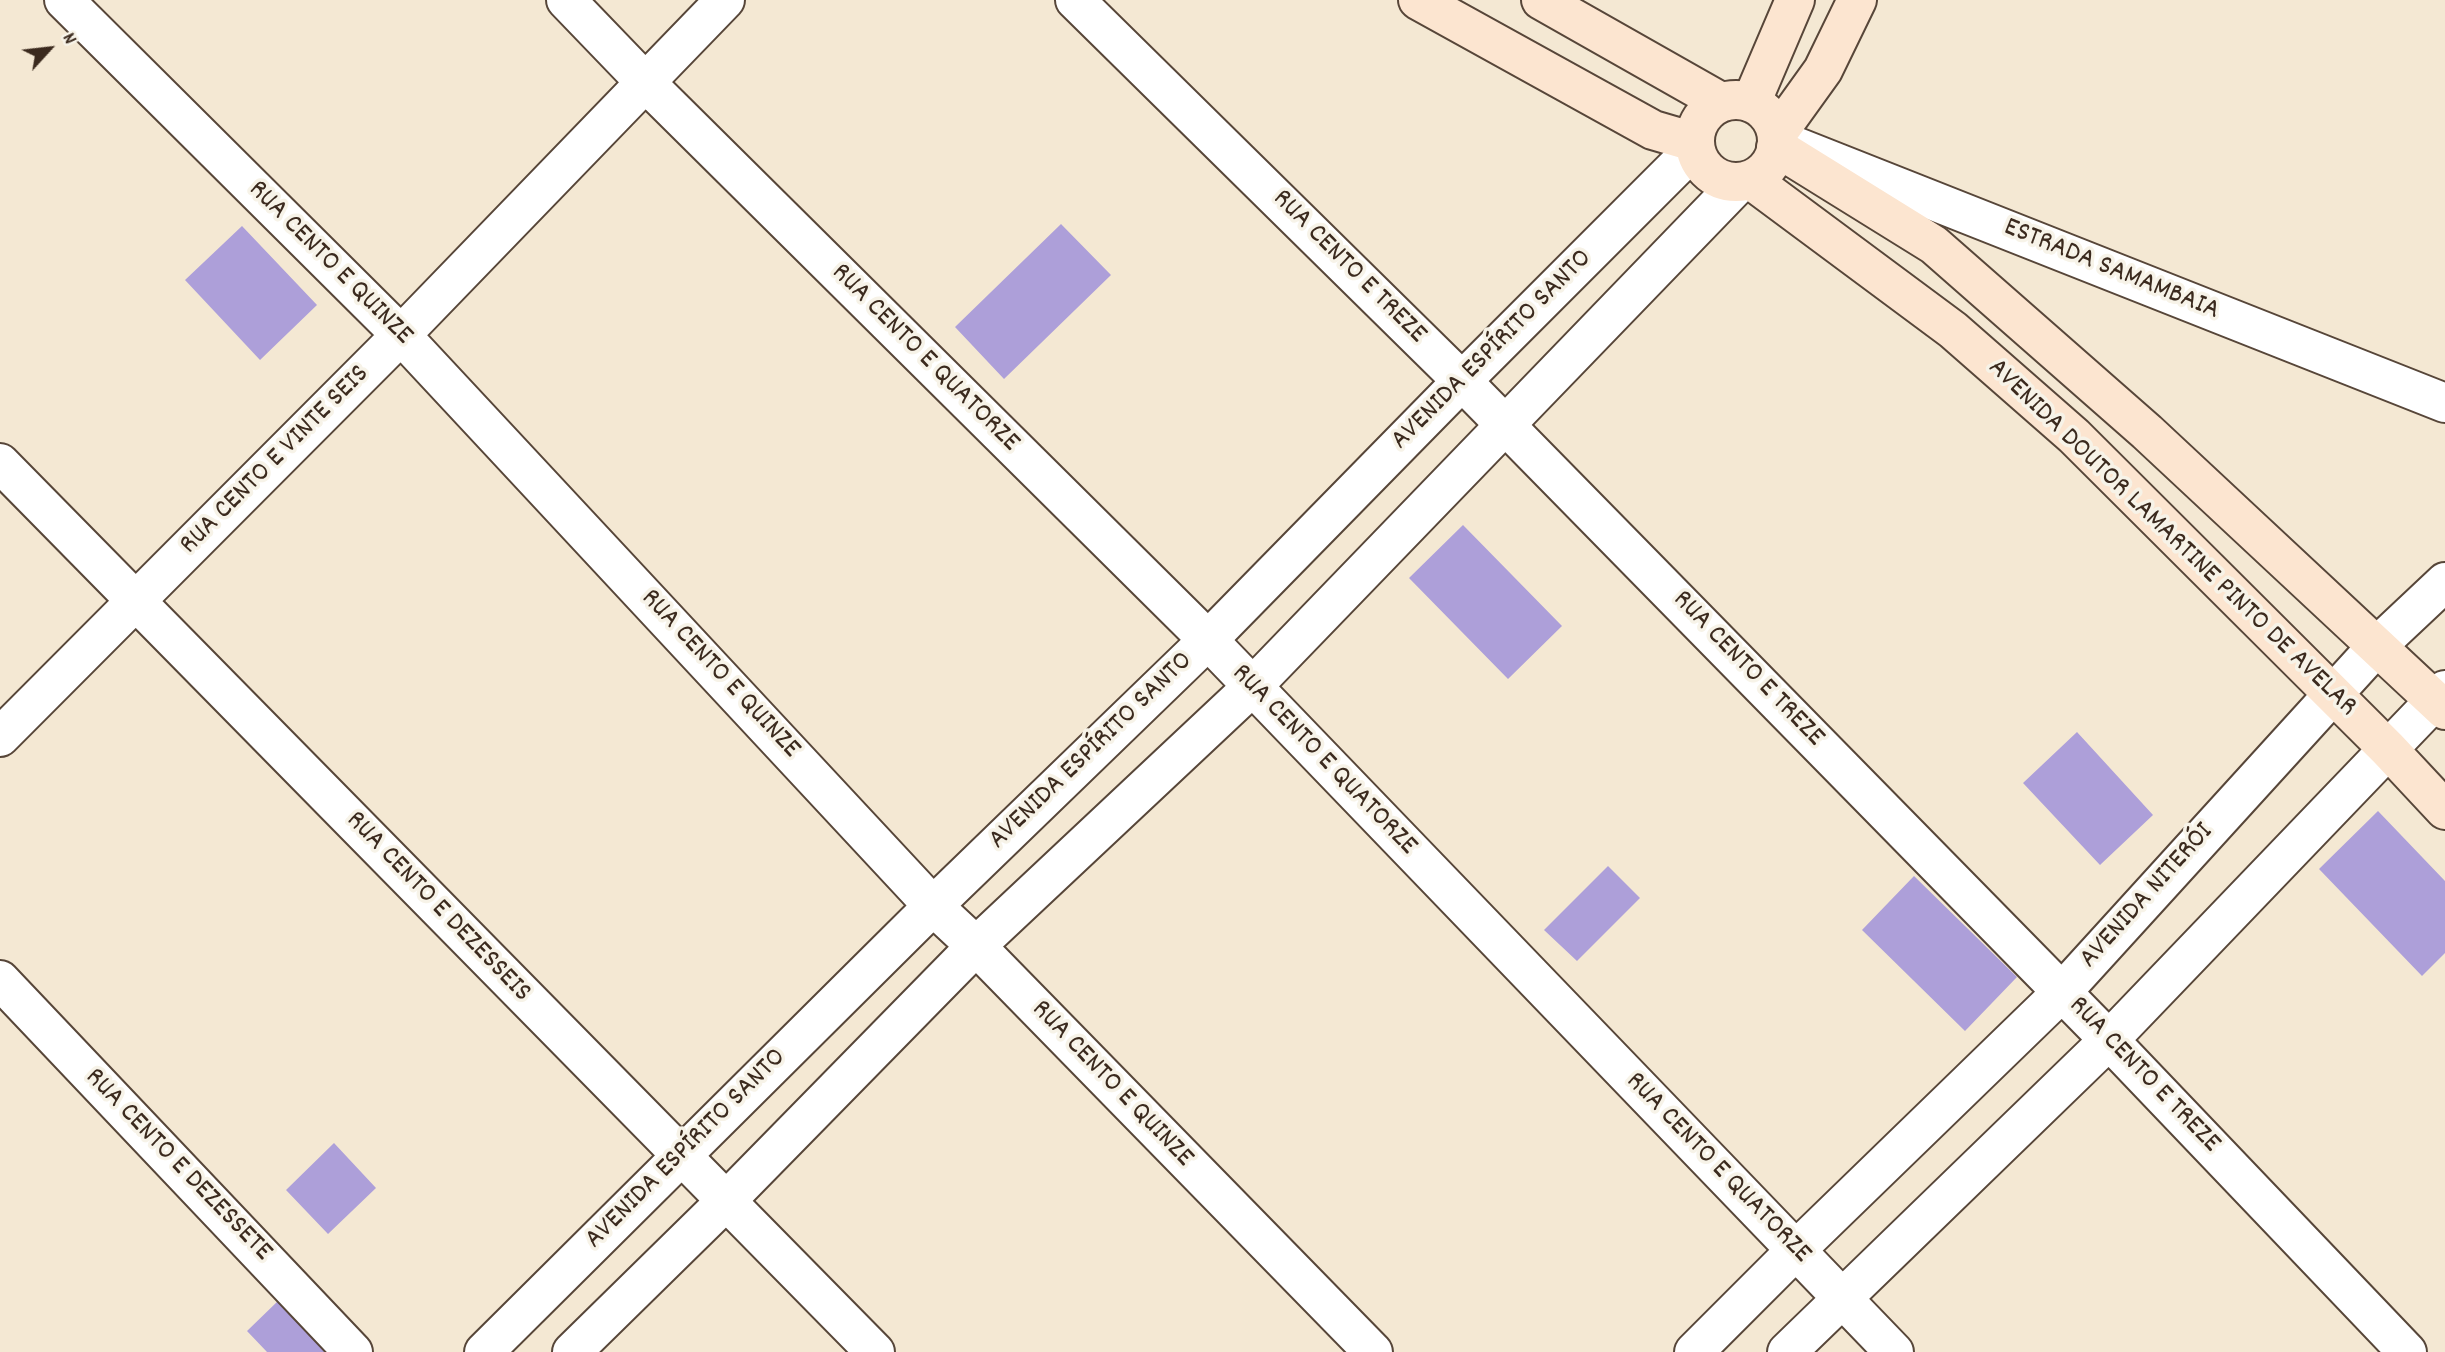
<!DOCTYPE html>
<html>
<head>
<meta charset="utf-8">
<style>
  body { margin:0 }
  #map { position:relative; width:2445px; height:1352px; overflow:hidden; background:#f4e8d3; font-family:Dekko,sans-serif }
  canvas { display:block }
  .north { position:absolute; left:14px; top:14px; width:70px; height:70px; -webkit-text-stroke:5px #f7f3e8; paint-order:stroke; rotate:63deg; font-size:19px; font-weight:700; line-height:28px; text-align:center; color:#3b2a1e }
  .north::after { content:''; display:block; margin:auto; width:24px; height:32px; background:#3b2a1e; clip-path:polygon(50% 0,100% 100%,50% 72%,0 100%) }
</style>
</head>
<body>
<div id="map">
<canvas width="2445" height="1352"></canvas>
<div class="north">N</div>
</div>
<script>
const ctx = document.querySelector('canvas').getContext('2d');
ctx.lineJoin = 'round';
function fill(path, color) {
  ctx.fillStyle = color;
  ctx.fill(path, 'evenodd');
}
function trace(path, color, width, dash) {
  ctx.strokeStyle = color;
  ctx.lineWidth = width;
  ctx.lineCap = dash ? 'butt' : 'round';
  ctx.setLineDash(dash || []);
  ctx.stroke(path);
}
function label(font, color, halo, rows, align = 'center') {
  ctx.font = font + ' Dekko,sans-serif';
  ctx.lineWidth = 7;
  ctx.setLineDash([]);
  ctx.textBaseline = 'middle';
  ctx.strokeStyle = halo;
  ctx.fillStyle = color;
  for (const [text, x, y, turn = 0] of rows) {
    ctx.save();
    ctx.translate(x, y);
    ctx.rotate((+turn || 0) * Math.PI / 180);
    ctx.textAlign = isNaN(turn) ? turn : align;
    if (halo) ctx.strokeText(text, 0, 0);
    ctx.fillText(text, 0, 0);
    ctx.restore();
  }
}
fill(new Path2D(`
  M1061,224L1111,275L1004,379L955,327Z
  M242,226L317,305L260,360L185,280Z
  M1463,525L1562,626L1508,679L1409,578Z
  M2077,732L2153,815L2100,865L2023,783Z
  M2378,811L2445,881V953L2422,976L2319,869Z
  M1608,866L1640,898L1577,961L1544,930Z
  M1914,876L2017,977L1965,1031L1862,930Z
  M334,1143L376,1188L328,1234L286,1190Z
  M279,1300L328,1352H267L247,1331Z`), '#ad9fd9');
const minor = new Path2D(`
  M64,0L401,335L933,906L976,946L1373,1352
  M566,0L644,81L1208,640L1894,1352
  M1075,0L1462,381L2109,1040L2407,1352
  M1792,145L2445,403
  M0,463L875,1352
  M0,737L401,335L725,0
  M0,980L353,1352
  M1694,1352L1796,1250L2062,992L2378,645L2445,582
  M1787,1352L2109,1040L2445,690`);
const tertiary = new Path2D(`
  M484,1352L933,906L1208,640L1462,381L1695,148
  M572,1352L727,1200L976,946L1252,687L1739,183`);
const secondary = new Path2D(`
  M1418,0L1653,130L1694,142
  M1541,0L1721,102
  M1695 141a41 41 0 1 1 82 0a41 41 0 1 1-82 0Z
  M1751,103L1795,0
  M1777,134L1823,70L1857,0
  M1776,147L1934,245L2147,432L2445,710
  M1751,180L1953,330L2074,436L2388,749L2445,810`);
trace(minor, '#574639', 42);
trace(tertiary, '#574639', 42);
trace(secondary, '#574639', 42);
trace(minor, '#fff', 38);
trace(tertiary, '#fff', 38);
trace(secondary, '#fce5d0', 38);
label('28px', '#3b2a1e', '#f7f3e8', [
  ["RUA CENTO E QUINZE",329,264,45],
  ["RUA CENTO E TREZE",1348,268,45],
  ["ESTRADA SAMAMBAIA",2111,271,22],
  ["AVENIDA ESPÍRITO SANTO",1493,351,-45],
  ["RUA CENTO E QUATORZE",924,359,45],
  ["RUA CENTO E VINTE SEIS",276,461,-45],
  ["AVENIDA DOUTOR LAMARTINE PINTO DE AVELAR",2171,539,44],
  ["RUA CENTO E TREZE",1747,670,46],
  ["RUA CENTO E QUINZE",719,675,47],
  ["AVENIDA ESPÍRITO SANTO",1092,752,-44],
  ["RUA CENTO E QUATORZE",1323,761,46],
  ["AVENIDA NITERÓI",2148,897,-48],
  ["RUA CENTO E DEZESSEIS",437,908,46],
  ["RUA CENTO E TREZE",2143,1076,46],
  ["RUA CENTO E QUINZE",1111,1085,46],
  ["AVENIDA ESPÍRITO SANTO",687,1150,-45],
  ["RUA CENTO E DEZESSETE",177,1166,46],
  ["RUA CENTO E QUATORZE",1717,1169,46]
]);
</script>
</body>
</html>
